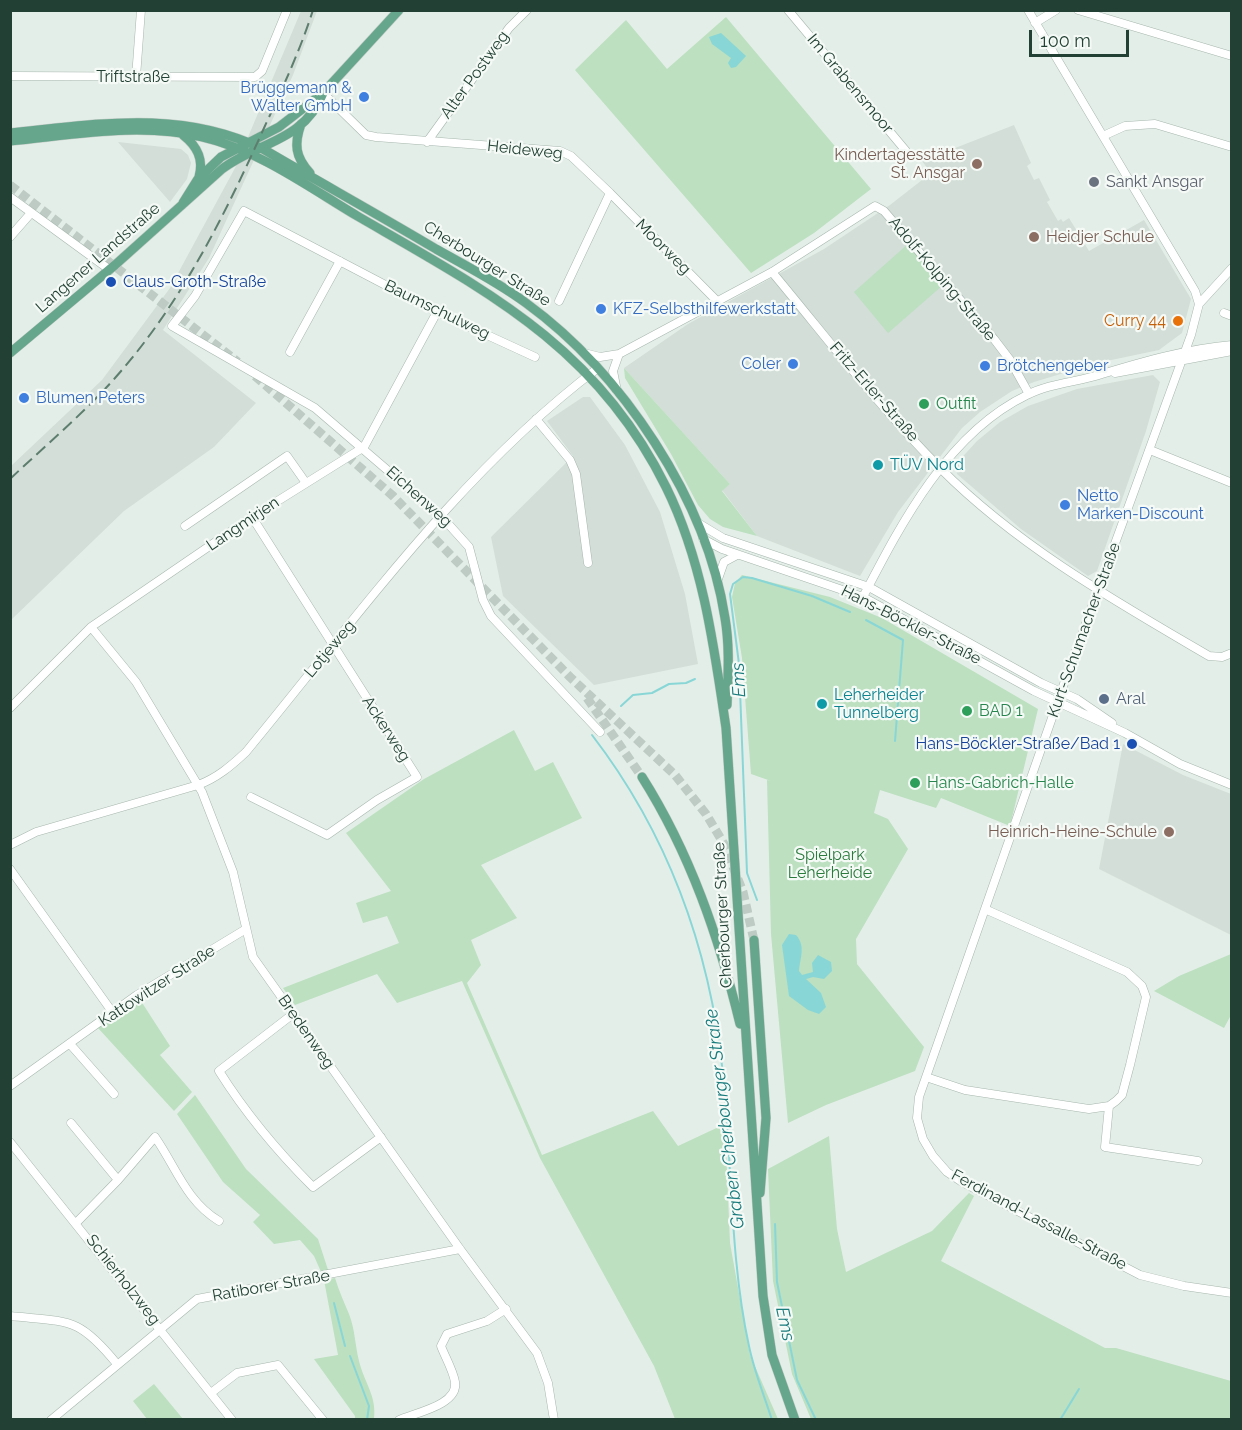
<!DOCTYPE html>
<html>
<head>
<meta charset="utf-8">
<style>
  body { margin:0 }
  #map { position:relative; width:1242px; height:1430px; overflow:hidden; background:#e4eee8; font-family:Raleway,sans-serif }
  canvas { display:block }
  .frame { position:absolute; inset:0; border:12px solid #224134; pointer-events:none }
  .scale { position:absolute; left:1029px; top:30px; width:100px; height:27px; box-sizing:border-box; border:3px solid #224134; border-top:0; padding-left:8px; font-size:18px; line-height:21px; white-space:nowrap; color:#224134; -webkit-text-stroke:4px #f5faf7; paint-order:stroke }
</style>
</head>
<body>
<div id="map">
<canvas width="1242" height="1430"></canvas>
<div class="frame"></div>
<div class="scale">100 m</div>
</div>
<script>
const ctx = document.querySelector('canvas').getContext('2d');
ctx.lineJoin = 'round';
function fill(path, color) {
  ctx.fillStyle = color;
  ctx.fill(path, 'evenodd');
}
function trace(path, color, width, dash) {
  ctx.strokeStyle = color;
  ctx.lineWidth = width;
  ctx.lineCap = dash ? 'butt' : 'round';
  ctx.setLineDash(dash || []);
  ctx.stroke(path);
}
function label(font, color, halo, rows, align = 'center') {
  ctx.font = font + ' Raleway,sans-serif';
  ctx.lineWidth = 4.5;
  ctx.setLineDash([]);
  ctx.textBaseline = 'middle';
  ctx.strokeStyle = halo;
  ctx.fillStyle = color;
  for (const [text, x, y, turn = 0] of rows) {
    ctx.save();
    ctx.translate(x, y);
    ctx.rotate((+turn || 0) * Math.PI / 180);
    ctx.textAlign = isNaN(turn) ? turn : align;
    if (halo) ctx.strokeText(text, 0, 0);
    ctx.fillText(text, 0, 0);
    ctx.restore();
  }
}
fill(new Path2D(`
  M301,11H317L293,75L209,258L163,330L256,403L214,447L124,511L11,620V466L102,380L170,288L235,168Z
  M1014,125L1031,163L1027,166L1034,180L1039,178L1050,200L1047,202L1058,221L1061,219L1063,222L1069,218L1089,251L1144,220L1191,299L1182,333L1159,350L1097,363L1034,382L1012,391L980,412L962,428L898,512L860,576L757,536L722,490L730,484L624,368L688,324L824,249L890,205L931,173L922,161Z
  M118,142L181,149L188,155L191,163L187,179L170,202Z
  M1153,375L1160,382L1146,431L1097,571L1088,576L1021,529L957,474L956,464L977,441L1000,422L1028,406L1077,389Z
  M583,397H590L625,445L660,512L685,594L698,664L594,685L503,596L491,537L573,456L547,421Z
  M1123,744L1183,775L1231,794V935L1099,869Z`), '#d2ded7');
fill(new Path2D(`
  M726,17L871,189L814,233L751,273L575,70L626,20L667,69Z
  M908,244L943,285L888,333L854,292Z
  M624,368L730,484L722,491L757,536L723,527L710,519L698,505L671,454L625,378Z
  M742,575L830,597L882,618L1038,709L1010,826L941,798L936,808L880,790L874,813L888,819L908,849L856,939L857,964L924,1047L915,1071L826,1105L788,1123L771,934L767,780L771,781L751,774L742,658L732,597L735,583Z
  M514,730L535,771L553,762L582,818L481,865L517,918L471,940L481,965L467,983L542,1155L653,1111L678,1146L725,1124L730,1243L750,1355L778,1419H675L654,1366L540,1158L462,981L397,1003L377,974L295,1005L283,988L399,943L387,916L363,923L356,903L391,891L346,833L424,779Z
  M1231,954V1015L1224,1028L1154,991L1179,976Z
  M139,998L170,1046L160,1055L192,1092L174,1111L98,1028Z
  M195,1095L246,1169L318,1239L329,1273L322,1274L314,1256L300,1240L274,1244L253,1222L260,1215L223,1182L177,1114Z
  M829,1136L837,1229L846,1272L932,1231L969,1193L974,1196L941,1261L1105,1348H1116L1231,1381V1419H811L792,1374L773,1281L768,1169Z
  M335,1278C339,1291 344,1302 349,1314C355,1329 355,1345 359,1361C364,1382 377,1396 374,1419H355V1416L314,1359L338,1355L324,1280Z
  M154,1384L183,1419H147L133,1401Z`), '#bce0c0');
fill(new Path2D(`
  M721,33L746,56L736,67L731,68L728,63L731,58L712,44L709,37Z
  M789,934L796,935C806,946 800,958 799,971L802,975L813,972L812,963L818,955L831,962L832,971L824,979L813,977L806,979L821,993L826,1007L819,1014L808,1010L789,996L782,945Z`), '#89d6d6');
trace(new Path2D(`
  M866,620L903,640L895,741
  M621,706L633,695L652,693L669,684L686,683L695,679
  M592,735C668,834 710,950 723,1074C732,1162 730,1260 749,1346C754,1371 764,1395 772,1420
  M757,900L747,873L739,664L730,594L733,584L743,577L752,578L812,596L850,612
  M775,1224L777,1282L797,1380L816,1420
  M334,1303L345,1346
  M350,1356L369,1406L367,1420
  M1060,1420L1079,1389`), '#89d6d6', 2);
trace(new Path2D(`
  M10,185L238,362
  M255,376L393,496L570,677L675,775L706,814L724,844L743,892L754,940
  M587,698L642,777`), '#bdcbc4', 9, [9, 4.5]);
const minor = new Path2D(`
  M788,10L911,157
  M1028,10L1195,291L1199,304L1191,335L1066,678L919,1097L917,1118L923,1139L933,1156L947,1172L962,1182L1140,1275L1184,1286L1232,1293
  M1078,10L1232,56
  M1035,23L1056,10
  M10,76L255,77L262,71L287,10
  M136,77L141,10
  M323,93L366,135L376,137L560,151L571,156L610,193L559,301
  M1103,136L1125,126L1155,124L1232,147
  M427,142L509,28L527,10
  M610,193L717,301
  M10,197L110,270
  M10,237L31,213
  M772,272C827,338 880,408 941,469C1019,547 1115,601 1209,656L1222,657L1232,653
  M1199,304L1232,268
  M1224,313L1232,316
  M290,352L340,261
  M584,353L600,357L619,354L772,272L875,206L884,211L994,339L1010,360L1029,394
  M535,357L437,312L244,211L195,296L172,326L315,408L442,517L469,547L483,600L491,616L600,732
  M1115,373L1232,351
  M617,391L613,371L619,354
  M536,419L570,460L576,474L588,563
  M1150,450L1232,483
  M698,523L723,538L869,587L1041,683L1077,699L1112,723
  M185,526L287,456L306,483
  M703,539L722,549L863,597L1034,691L1125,733L1180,764L1232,785
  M718,579L724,562L737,555
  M863,597C902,522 948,433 1027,395C1050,383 1078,382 1102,374C1145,361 1187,349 1232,345
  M91,627L136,682L202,792L233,872L253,957L460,1249L537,1353L548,1383L554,1420
  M10,708L91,627L252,517L364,447L437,312
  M251,797L327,835L377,800L417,777L252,517
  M10,845L36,832L198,785C217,778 231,766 246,752C356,619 459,473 598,368
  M10,869L113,1013
  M293,1014L219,1071C246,1114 277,1151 313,1187L381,1137
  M70,1044L114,1094
  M926,1077L965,1090L1089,1109L1109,1106L1116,1101L1122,1095L1130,1065L1146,997L1142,986L1127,972L987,910
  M10,1086L137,995L246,929
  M1109,1106L1105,1147L1198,1161
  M71,1123L118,1180
  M10,1142L232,1420
  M77,1222L118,1180L155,1137C176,1167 186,1201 219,1221
  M10,1316C69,1322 78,1316 117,1364
  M211,1393L237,1373L278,1365L323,1420
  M51,1420L197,1299L460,1249
  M399,1420C414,1413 459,1405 455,1382C453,1370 445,1357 441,1346L447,1334L487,1321L506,1309`);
const major = new Path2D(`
  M301,124C294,144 295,157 310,173
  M10,133C98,124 181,109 263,149C321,183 379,215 436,249C466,266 498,282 526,303C622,373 707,500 725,618C730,647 728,676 727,705
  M183,135C197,146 204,159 199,177
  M10,141C73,135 140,122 202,137C259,150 310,188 359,217C487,291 597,347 666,487C703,562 714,646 726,728L763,1296L772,1355L795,1420
  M183,203L198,179L221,157L279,127L323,93L399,10
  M10,353L115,265L222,169C257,142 304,142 323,93
  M642,777C690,853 719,937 740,1024
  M754,940L766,1118L760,1193`);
trace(minor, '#a6b7ae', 9);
trace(major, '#c1cac6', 10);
trace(minor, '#fff', 8);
trace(major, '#66a68c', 9);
trace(new Path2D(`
  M10,479C45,446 83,414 115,378C180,305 224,217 264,128C282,89 300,51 313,10`), '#5d7d6f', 2, [12, 6]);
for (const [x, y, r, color] of [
  [364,97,6,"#3f7fe0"],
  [977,164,6,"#8d6e63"],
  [1094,182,6,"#6b7280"],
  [1034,237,6,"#8d6e63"],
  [111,282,6,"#1a4fb4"],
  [601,309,6,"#3f7fe0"],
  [1178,321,6,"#e8710a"],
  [793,364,6,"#3f7fe0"],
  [985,366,6,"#3f7fe0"],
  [24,398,6,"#3f7fe0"],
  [924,404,6,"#2e9e5b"],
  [878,465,6,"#0f9aa8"],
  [1065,505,6,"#3f7fe0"],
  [1104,699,6,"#5c6f8a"],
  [822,704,6,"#0f9aa8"],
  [967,711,6,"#2e9e5b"],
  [1132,744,6,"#1a4fb4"],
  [915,783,6,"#2e9e5b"],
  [1169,832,6,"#8d6e63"]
]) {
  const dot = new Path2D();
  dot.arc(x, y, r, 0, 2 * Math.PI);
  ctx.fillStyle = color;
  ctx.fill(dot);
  trace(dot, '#f5faf7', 2);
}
label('16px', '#224134', '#f5faf7', [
  ["Alter Postweg",475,75,-54],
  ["Triftstraße",133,77],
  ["Im Grabensmoor",850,84,50],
  ["Heideweg",525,150,6],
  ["Moorweg",663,247,45],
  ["Langener Landstraße",98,258,-41],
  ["Cherbourger Straße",487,264,32],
  ["Adolf-Kolping-Straße",942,279,50],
  ["Baumschulweg",437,310,26],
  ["Fritz-Erler-Straße",874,392,49],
  ["Eichenweg",419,497,42],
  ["Langmirjen",243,524,-34],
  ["Hans-Böckler-Straße",911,625,27],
  ["Kurt-Schumacher-Straße",1084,630,-70],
  ["Lotjeweg",330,649,-50],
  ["Ackerweg",386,729,57],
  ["Cherbourger Straße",723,915,-93],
  ["Kattowitzer Straße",157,986,-33],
  ["Bredenweg",306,1032,55],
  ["Ferdinand-Lassalle-Straße",1039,1220,28],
  ["Schierholzweg",123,1280,52],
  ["Ratiborer Straße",271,1286,-10]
]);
label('16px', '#366cbe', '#f5faf7', [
  ["Brüggemann &",352,88,"right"],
  ["Walter GmbH",352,106,"right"],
  ["KFZ-Selbsthilfewerkstatt",613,309],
  ["Coler",781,364,"right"],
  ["Brötchengeber",997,366],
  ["Blumen Peters",36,398],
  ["Netto",1077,496],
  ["Marken-Discount",1077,514]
], 'left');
label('16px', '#785e54', '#f5faf7', [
  ["Kindertagesstätte",965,155],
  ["St. Ansgar",965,173],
  ["Heidjer Schule",1046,237,"left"],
  ["Heinrich-Heine-Schule",1157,832]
], 'right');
label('16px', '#5b616d', '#f5faf7', [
  ["Sankt Ansgar",1106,182]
], 'left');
label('16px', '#164399', '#f5faf7', [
  ["Claus-Groth-Straße",123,282],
  ["Hans-Böckler-Straße/Bad 1",1120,744,"right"]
], 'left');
label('16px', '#c56008', '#f5faf7', [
  ["Curry 44",1166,321]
], 'right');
label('16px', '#27864d', '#f5faf7', [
  ["Outfit",936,404],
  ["BAD 1",979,711],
  ["Hans-Gabrich-Halle",927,783]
], 'left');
label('16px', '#0d838f', '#f5faf7', [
  ["TÜV Nord",890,465],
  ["Leherheider",834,695],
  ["Tunnelberg",834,713]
], 'left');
label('16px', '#4e5e75', '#f5faf7', [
  ["Aral",1116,699]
], 'left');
label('16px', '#297b3c', '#f5faf7', [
  ["Spielpark",830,855],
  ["Leherheide",830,873]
]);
label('italic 18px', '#187b7c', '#f5faf7', [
  ["Ems",739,680,-93],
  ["Graben Cherbourger Straße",725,1119,-97],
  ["Ems",785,1324,78]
]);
</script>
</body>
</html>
